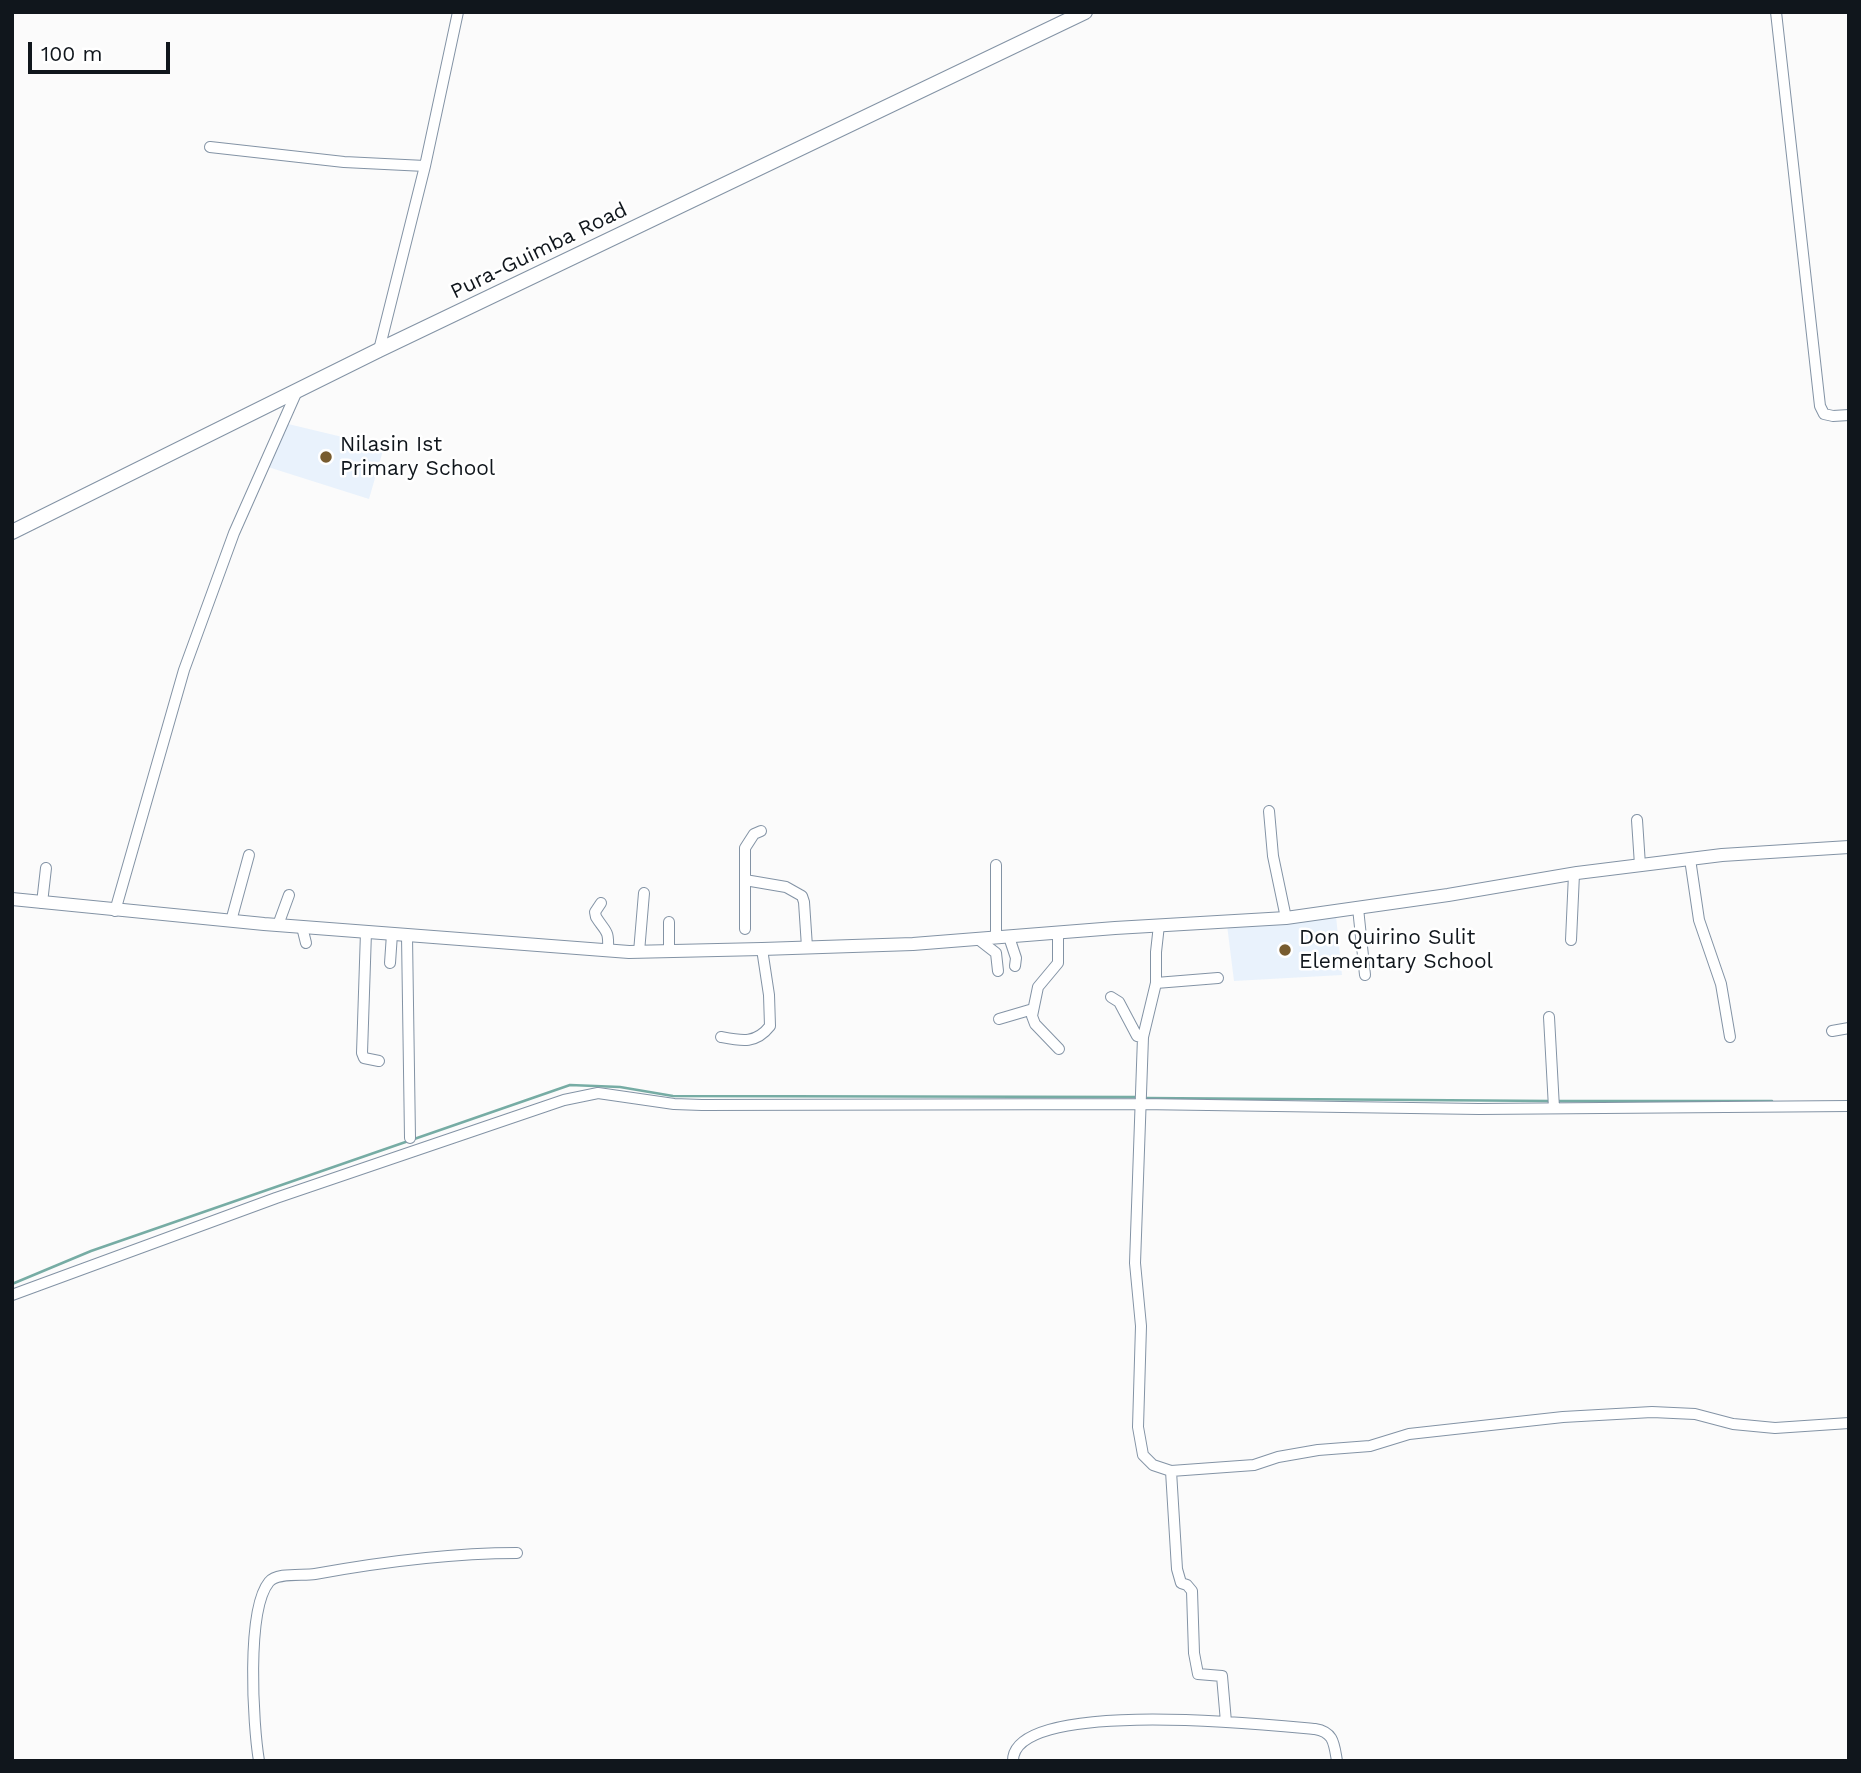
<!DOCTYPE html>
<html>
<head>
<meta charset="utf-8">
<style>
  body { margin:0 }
  #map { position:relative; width:1861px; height:1773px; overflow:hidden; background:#fbfbfb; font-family:"Work Sans",sans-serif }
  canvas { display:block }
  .frame { position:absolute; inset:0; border:14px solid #10161c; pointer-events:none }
  .scale { position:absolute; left:28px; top:42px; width:142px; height:32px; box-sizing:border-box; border:4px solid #10161c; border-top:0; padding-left:9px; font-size:21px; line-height:24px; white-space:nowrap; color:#10161c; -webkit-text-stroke:5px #fff; paint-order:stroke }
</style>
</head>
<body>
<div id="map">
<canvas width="1861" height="1773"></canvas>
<div class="frame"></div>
<div class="scale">100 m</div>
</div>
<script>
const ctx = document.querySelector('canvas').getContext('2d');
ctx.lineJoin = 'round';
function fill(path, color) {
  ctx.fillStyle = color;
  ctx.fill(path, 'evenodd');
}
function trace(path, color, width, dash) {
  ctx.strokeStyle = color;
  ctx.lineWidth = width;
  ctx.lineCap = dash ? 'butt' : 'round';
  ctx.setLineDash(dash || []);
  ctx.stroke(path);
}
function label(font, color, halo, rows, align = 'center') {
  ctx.font = font + ' "Work Sans",sans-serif';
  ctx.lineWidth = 5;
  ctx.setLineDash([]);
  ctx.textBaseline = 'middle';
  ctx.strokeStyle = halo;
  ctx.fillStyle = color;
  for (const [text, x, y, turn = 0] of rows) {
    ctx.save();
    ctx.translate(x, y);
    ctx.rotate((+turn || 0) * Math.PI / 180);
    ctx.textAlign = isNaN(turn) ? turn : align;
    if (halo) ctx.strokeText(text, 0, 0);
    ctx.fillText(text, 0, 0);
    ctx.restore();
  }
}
fill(new Path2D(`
  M284,423L384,447L369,499L268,467Z
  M1336,916L1342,975L1234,981L1227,925Z`), '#e9f2fc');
trace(new Path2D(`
  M1145,1098L1551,1101
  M1558,1101H1772
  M12,1284L91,1251L570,1085L620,1087L673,1096L1138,1097`), '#76aca4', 2.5);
const minor = new Path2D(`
  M1776,12L1820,406L1824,414L1833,416L1849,415
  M210,147L344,162L425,166
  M379,350L425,166L458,12
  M1269,811L1273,856L1286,918
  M1637,820L1640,865
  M1690,859L1699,920L1721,984L1730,1037
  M745,880L786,887L802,896L804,902L807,947
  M42,903L46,868
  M601,903L595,912L596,917C606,933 609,929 608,950
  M1358,908L1365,975
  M115,911L184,670L234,533L297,391
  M231,921L249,855
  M278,925L289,895
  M1159,925L1156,952V983L1143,1037L1135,1263L1141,1326L1138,1427L1143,1455L1153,1465L1171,1471L1254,1465L1278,1457L1318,1450L1370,1446L1409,1434L1563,1417L1652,1412L1695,1414L1733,1424L1775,1428L1849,1423
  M302,927L306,943
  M745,929V848L754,834L761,831
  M366,932L362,1053L364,1058L379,1061
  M1058,933V963L1038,987L1032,1016L1035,1024L1059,1049
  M407,936L410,1138
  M1009,937L1016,958L1015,966
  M996,938V865
  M978,939L996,953L998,971
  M1571,940L1574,874
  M669,951V922
  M639,952L644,893
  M390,963L392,934
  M1156,983L1218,978
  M1111,997L1119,1002L1137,1036L1143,1037
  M1549,1017L1554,1108
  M999,1019L1033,1009
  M1832,1031L1849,1028
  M721,1037C742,1041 756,1044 770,1026L769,995L762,949
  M12,1295L276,1198L564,1100L598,1093L674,1104L702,1105L1140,1104L1479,1109L1849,1106
  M1171,1471L1177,1569L1181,1583L1187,1585L1192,1591L1194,1653L1198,1674L1222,1676L1226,1722
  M259,1761C253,1725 246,1610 269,1582C277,1572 303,1576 315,1574C381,1562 450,1553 517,1553
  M1013,1761C1012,1697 1271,1725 1315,1729C1334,1732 1334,1744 1337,1761`);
const tertiary = new Path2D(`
  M12,899L264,924L629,952L762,949L913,944L1115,928L1286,918L1448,895L1577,873L1722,855L1849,847`);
const secondary = new Path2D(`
  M12,532L379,350L1085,12`);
trace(minor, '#8393a5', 12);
trace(tertiary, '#8393a5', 14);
trace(secondary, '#8393a5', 16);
trace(minor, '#fff', 10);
trace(tertiary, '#fff', 12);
trace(secondary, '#fff', 14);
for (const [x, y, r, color] of [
  [326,457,7,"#785c2f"],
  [1285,950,7,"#785c2f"]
]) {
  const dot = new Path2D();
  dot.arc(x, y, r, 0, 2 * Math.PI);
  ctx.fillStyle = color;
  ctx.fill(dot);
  trace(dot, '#fff', 2.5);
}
label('21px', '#10161c', '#fff', [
  ["Pura-Guimba Road",539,251,-26]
]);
label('21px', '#10161c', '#fff', [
  ["Nilasin Ist",340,445],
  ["Primary School",340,469],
  ["Don Quirino Sulit",1299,938],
  ["Elementary School",1299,962]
], 'left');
</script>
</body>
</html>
